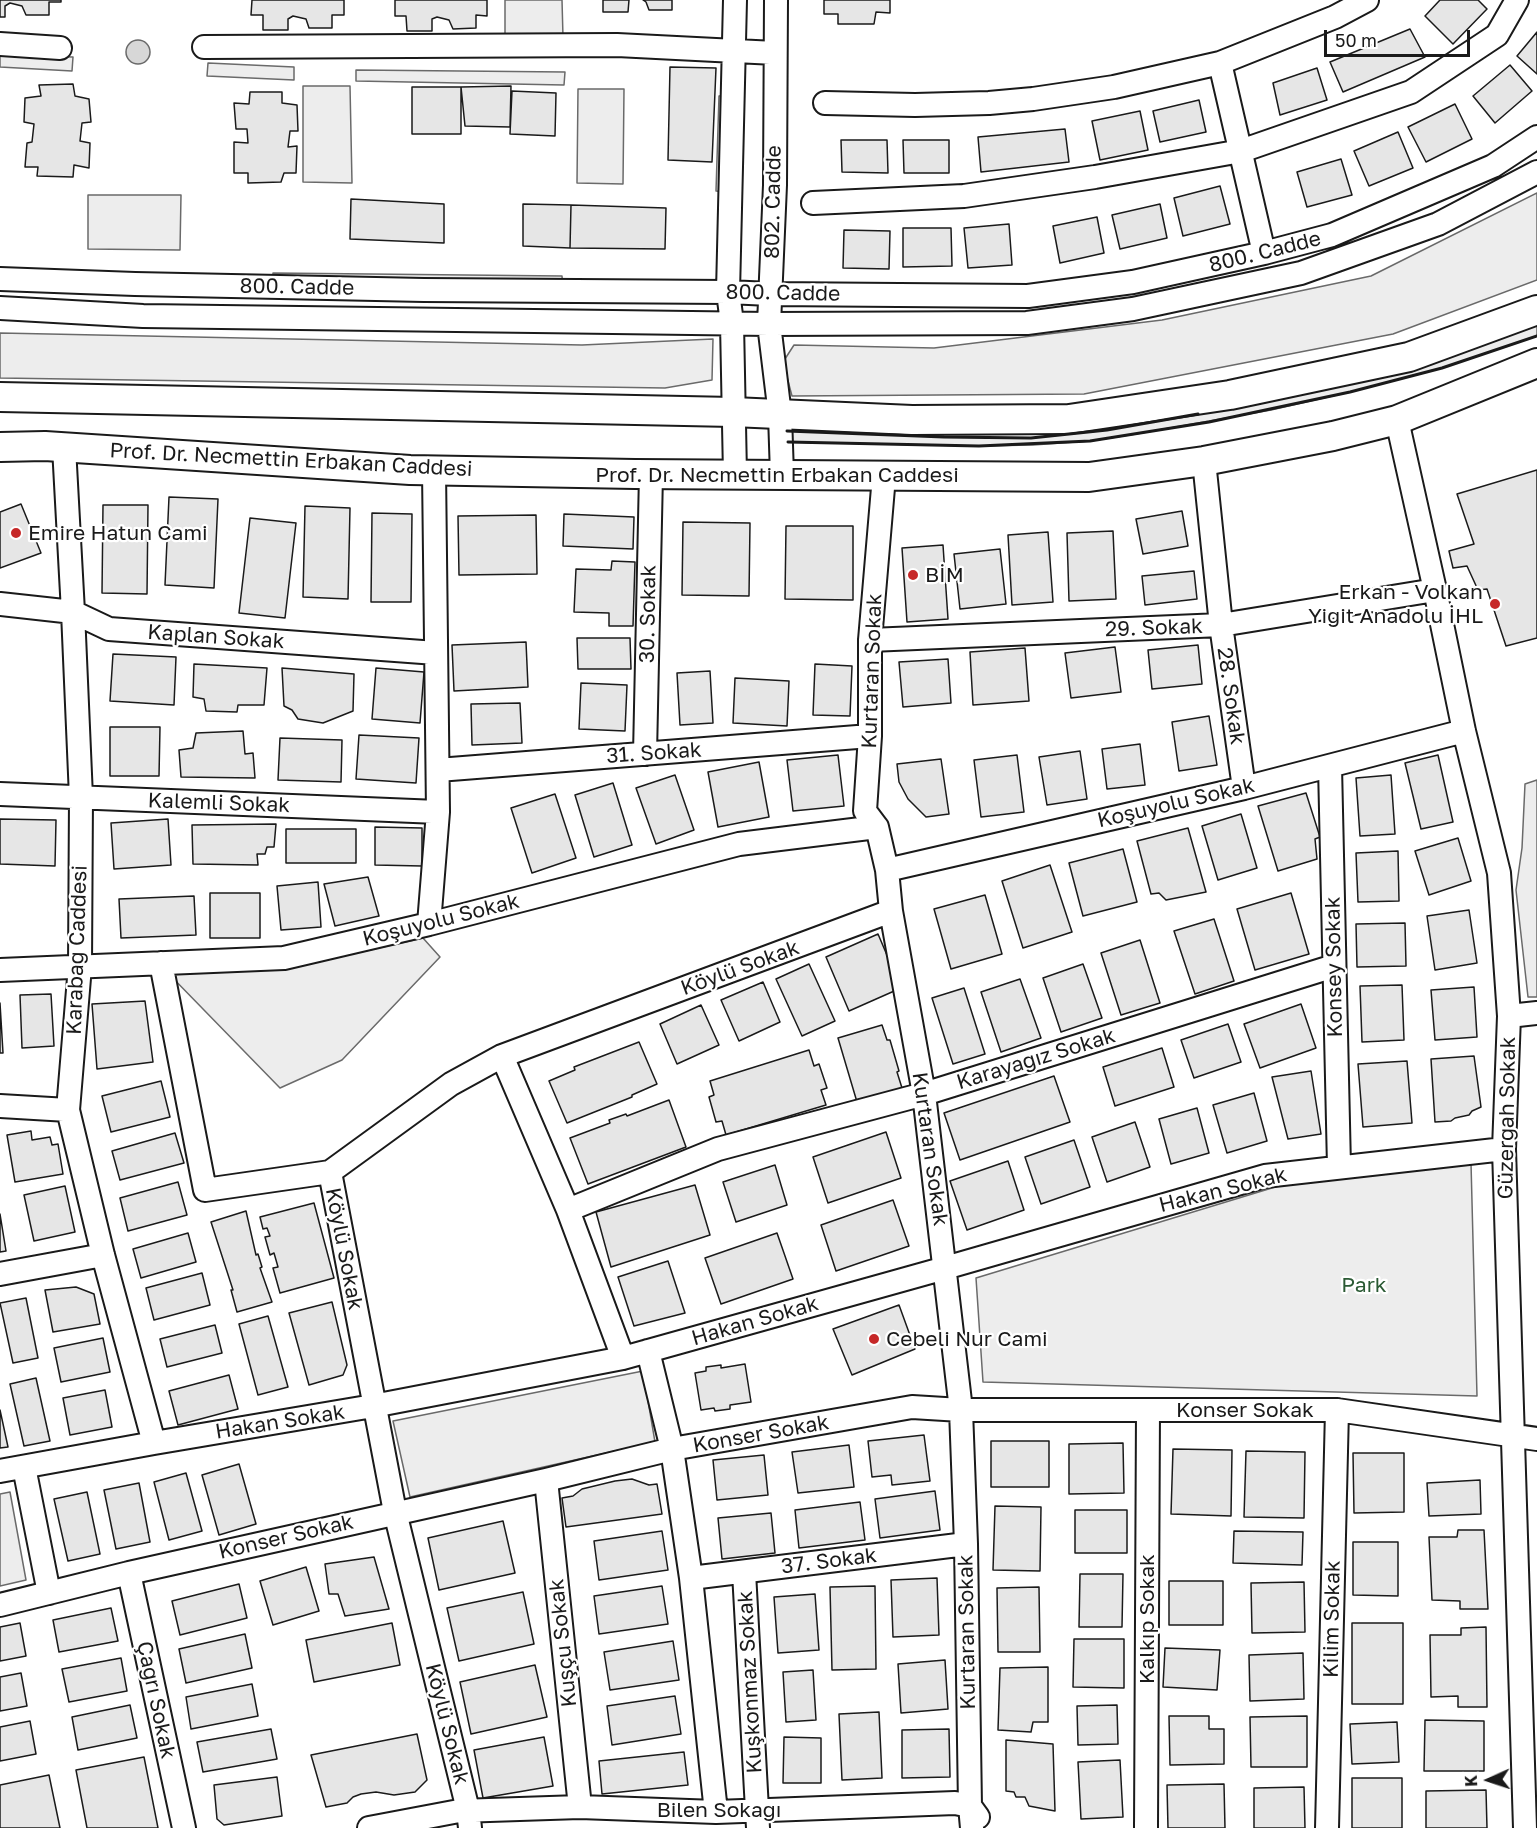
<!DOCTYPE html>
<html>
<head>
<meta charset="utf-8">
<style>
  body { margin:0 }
  #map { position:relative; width:1537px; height:1828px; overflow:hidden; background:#fff; font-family:"Golos Text",sans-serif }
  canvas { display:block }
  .north { position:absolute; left:1459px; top:1750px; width:60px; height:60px; -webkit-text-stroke:4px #fff; paint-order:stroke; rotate:267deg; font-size:16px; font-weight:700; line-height:24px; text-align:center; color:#1a1a1a }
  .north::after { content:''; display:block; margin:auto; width:21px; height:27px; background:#1a1a1a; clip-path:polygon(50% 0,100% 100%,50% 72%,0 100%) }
  .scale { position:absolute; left:1324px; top:30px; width:146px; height:27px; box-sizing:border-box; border:3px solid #1a1a1a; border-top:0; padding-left:8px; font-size:18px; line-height:21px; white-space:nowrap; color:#1a1a1a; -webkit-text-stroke:4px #fff; paint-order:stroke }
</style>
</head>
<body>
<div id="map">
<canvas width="1537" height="1828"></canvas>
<div class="north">K</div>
<div class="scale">50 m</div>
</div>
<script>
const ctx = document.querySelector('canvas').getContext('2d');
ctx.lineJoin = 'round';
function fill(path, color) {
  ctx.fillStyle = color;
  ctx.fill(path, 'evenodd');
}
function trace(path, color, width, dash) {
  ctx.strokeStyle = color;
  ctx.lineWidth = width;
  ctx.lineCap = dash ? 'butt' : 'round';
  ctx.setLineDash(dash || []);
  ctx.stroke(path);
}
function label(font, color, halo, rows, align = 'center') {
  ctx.font = font + ' "Golos Text",sans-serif';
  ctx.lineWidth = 4.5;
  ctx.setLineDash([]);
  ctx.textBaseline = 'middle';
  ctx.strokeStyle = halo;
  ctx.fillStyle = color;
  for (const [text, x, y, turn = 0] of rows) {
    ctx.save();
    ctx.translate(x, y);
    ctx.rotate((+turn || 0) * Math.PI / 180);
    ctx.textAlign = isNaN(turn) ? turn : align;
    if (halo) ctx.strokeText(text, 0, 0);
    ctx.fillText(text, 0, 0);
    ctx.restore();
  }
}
const built = new Path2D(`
  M505,0H562L563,37L505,36Z
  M0,55L73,57L72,71L0,67Z
  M208,63L294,67V80L207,76Z
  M356,70L565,72L564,85L356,81Z
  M303,86H350L352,183L303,182Z
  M578,89H624L623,184L577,183Z
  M732,95L730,192L716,191L719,96Z
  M1537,193V280L1393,334L1084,394L792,396L783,362L794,345L934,348L1162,320L1371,276Z
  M88,195H181L180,250L88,249Z
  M273,273L562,276L563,291L272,287Z
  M1537,323V336L1442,368L1350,392L1271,410L1136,434L1090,441L1033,445L979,446L787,442V430L944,437L1031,438L1107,430L1272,399Z
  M0,333L582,345L713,339L712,380L665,388L0,378Z
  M1537,780V997H1528L1516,890L1522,848L1525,784Z
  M423,938L440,957L342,1060L280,1088L165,970L289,968Z
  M1471,1163L1477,1396L983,1382L976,1278L1285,1184Z
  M643,1371L655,1442L410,1497L393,1421Z
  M10,1492L26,1580L0,1586V1494Z`);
fill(built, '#ededed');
trace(built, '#6a6a6a', 1.5);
const water = new Path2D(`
  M126 52a12 12 0 1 1 24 0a12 12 0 1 1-24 0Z`);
fill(water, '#d7d7d7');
trace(water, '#6a6a6a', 1.5);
const building = new Path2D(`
  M0,0H61V2H49V15H26L22,6L10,3L5,6V17H0Z
  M252,0H344V15H332V28H309L306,19L293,16L288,19V30H263V15H251Z
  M395,0H487V16L476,15V28L453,29L449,20L437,17L432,19V31H407L406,16H395Z
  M603,0H629L628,12H603Z
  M643,0H672V10H649L646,2Z
  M824,0H890V13L876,12L874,24H838V14H824Z
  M1440,0H1478L1487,9L1453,44L1425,16Z
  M1410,29L1425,57L1343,92L1330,62Z
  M1537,32V74L1517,56Z
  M1510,65L1532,91L1495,123L1473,96Z
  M670,67L716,68L712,162L668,160Z
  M1317,68L1327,100L1280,115L1273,83Z
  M73,84L75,96L89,99L91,122L82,123L80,141L90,143L89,168L74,165L73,177L37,176L38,167H25L27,143L32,142L34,124L24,122L25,98L41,96L39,85Z
  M511,86L510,127L465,126L461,87Z
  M412,87H461V134H412Z
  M512,91L556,93L555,136L510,134Z
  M250,92H282V103L297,105L298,131H290L288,147L297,146L296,173H284L281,182L248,183V173H234V142L248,143L247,129H236L234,103L249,104Z
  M1199,100L1206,132L1160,142L1153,111Z
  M1455,104L1472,139L1426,162L1408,127Z
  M1140,111L1148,150L1100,160L1092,121Z
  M1065,129L1069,162L981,172L978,137Z
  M1398,132L1413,168L1369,186L1354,151Z
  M841,140H887L888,173L842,172Z
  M903,140H949V173H904Z
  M1341,159L1352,195L1307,207L1297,172Z
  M1220,186L1230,224L1183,236L1174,198Z
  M351,199L444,204V243L350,239Z
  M523,204L571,205L570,248L523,246Z
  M1160,204L1167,238L1120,249L1112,215Z
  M571,205L666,208L665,249L570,248Z
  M1097,217L1104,253L1060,263L1053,226Z
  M1009,224L1012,265L968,268L964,228Z
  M903,228H951L952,266L903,267Z
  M844,230L890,231L889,269L843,268Z
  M1537,470V638L1506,646L1487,589L1478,590L1467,566L1453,568L1449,551L1474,544L1457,494Z
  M169,497L218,499L214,588L165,585Z
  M21,504L41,553L0,568V512Z
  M103,505H148L147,594L102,593Z
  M305,506L350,508L348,599L303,597Z
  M1182,511L1188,546L1143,554L1136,519Z
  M372,513L412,514L411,602H371Z
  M564,514L634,517L633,549L563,546Z
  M536,515L537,574L459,575L458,516Z
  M250,518L296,523L285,618L239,613Z
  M683,522L750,523L749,596L682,595Z
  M786,526H853V600L785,599Z
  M1113,531L1116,599L1069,601L1067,533Z
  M1048,532L1053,602L1012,605L1008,535Z
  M943,545L948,619L907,622L902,548Z
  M1000,549L1006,604L960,609L954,554Z
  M612,561L635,562L633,626H609V613L574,612L576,569L611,570Z
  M1194,571L1197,599L1145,605L1142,576Z
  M577,638H630L631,669H578Z
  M526,642L528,687L454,691L452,645Z
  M1198,645L1202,684L1152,689L1148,650Z
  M1115,647L1121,692L1071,698L1065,653Z
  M1025,648L1029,701L973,705L970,652Z
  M113,654L176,657L174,705L110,701Z
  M948,659L951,703L903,707L899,662Z
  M194,664L267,668L264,705H238L237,712L206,711L204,699L193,697Z
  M815,664L852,666L850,716L813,715Z
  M282,668L354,674L353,711L323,723L298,719L292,710L284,706Z
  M376,668L424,672L420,723L372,719Z
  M710,671L713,723L680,725L677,673Z
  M735,678L789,681L787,726L733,723Z
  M581,683L627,685L625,731L579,729Z
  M520,703L522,743L472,745L471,704Z
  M1209,716L1217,765L1179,771L1172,722Z
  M110,727H160L159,776H110Z
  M243,731L245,754L253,753L255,778L181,777L179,750L193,748L196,733Z
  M359,735L419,738L416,783L356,779Z
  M280,738L342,740L341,782L278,780Z
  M1140,744L1145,785L1107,789L1102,749Z
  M1080,751L1087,799L1047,805L1039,757Z
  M838,755L844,806L793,811L787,760Z
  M1017,755L1024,812L981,817L974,760Z
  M1438,755L1453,822L1421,829L1405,763Z
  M941,759L949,814L926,817L908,799L899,782L897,764Z
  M759,762L769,817L718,827L708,772Z
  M675,775L694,830L656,844L636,788Z
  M1391,775L1395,834L1360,836L1356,778Z
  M613,783L632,845L594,857L575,795Z
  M1306,793L1320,837L1315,839L1317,859L1278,871L1258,806Z
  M555,794L576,858L532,873L511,808Z
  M1241,814L1257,868L1218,880L1202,826Z
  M0,819L56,820L55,866L0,864Z
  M168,819L171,865L114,869L111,823Z
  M276,824L274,847H267L265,854H257L258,865L193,864L192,825Z
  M375,827L422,828V866L375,865Z
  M1188,828L1206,892L1166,900L1159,893L1151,894L1137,841Z
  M286,829H356V863H286Z
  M1458,838L1471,881L1429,895L1415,851Z
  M1123,849L1137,902L1083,916L1069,863Z
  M1398,851L1399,901L1358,902L1356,853Z
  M1050,865L1072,932L1023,948L1002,881Z
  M368,877L379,916L335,926L324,884Z
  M318,882L321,927L281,930L277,886Z
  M210,893H260V938H210Z
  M1291,893L1309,954L1255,970L1237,909Z
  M985,895L1002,954L951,969L934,909Z
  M194,896L196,935L121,938L119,899Z
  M1469,910L1477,963L1435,970L1427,916Z
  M1214,919L1234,981L1195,994L1174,931Z
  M1405,923L1406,966L1357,967L1356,924Z
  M878,934L901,988L849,1011L826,957Z
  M1140,940L1160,1003L1121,1015L1101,953Z
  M809,964L835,1021L802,1036L776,979Z
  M1083,964L1102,1018L1061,1032L1043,978Z
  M1020,979L1041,1038L1001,1052L981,992Z
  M763,982L780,1022L739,1041L721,1000Z
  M1402,985L1404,1040L1362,1042L1360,986Z
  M1474,987L1477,1037L1435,1040L1431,990Z
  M964,988L985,1054L953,1064L932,998Z
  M51,994L54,1046L22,1048L20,995Z
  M145,1001L153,1062L97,1069L92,1004Z
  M0,1003L3,1053H0Z
  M1301,1004L1316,1048L1260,1068L1244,1024Z
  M701,1005L719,1045L677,1064L660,1024Z
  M1228,1024L1241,1062L1194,1078L1181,1040Z
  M882,1025L887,1040H890L899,1071L897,1072L902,1088L857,1102L838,1038Z
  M639,1042L657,1084L632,1095V1097L567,1123L549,1081L575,1070L574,1067Z
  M1162,1048L1174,1087L1115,1106L1103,1067Z
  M809,1050L814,1066L819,1064L827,1088L821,1090L826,1105L726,1135L722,1121L716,1122L709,1097L714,1095L710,1081Z
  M1474,1056L1481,1107L1472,1111L1469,1115L1455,1118L1451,1121L1435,1122L1431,1059Z
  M1407,1061L1412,1123L1363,1127L1358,1064Z
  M1311,1071L1321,1134L1288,1139L1272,1077Z
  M1054,1076L1070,1122L960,1160L944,1113Z
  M161,1081L170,1117L111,1132L102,1096Z
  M1254,1093L1267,1141L1227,1153L1213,1105Z
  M669,1100L686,1147L588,1184L570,1138L610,1123L609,1120L626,1114L627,1116Z
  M1197,1108L1209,1153L1171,1164L1159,1119Z
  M1135,1122L1150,1167L1107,1182L1092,1137Z
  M31,1131L32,1140L50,1137L52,1145L58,1144L63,1174L15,1182L7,1135Z
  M886,1132L901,1178L828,1203L813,1157Z
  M175,1133L184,1163L120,1180L112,1151Z
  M1074,1140L1090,1187L1041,1204L1025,1157Z
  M1008,1161L1024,1210L967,1230L950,1181Z
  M775,1165L787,1205L736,1222L723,1182Z
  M178,1182L187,1215L128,1231L120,1198Z
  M695,1185L710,1235L611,1267L596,1212Z
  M65,1186L75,1232L34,1241L24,1195Z
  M893,1200L909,1246L836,1271L821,1225Z
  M314,1203L334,1278L280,1293L273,1268L278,1267L274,1253L270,1255L265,1237L270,1236L267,1228L263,1229L260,1217Z
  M246,1211L256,1255L258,1254L262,1267L260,1268L272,1302L237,1312L231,1290H233L211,1222Z
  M0,1214L6,1251L0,1252Z
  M188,1233L196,1262L141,1278L133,1249Z
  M777,1233L793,1279L721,1304L705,1258Z
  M668,1261L685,1313L634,1326L618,1277Z
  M202,1273L210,1305L154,1320L146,1288Z
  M76,1287L94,1294L100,1324L53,1332L45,1290Z
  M26,1298L38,1358L13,1363L0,1303Z
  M332,1302L347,1365L343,1375L309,1385L289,1313Z
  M899,1305L915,1349L852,1375L833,1329Z
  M268,1316L288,1387L258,1395L239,1324Z
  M215,1325L222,1353L167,1367L160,1339Z
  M103,1338L110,1372L61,1382L54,1348Z
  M745,1364L751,1402L730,1405V1409L715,1411L714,1408L701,1410L695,1373L706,1371V1367L721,1365V1368Z
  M229,1375L238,1409L178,1425L169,1391Z
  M36,1378L50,1441L24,1446L10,1384Z
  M105,1390L112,1427L70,1435L63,1398Z
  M0,1410L8,1447L0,1448Z
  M924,1435L930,1481L892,1485L891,1475L872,1477L868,1441Z
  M991,1441H1049V1487H991Z
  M1123,1443L1124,1493L1069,1494V1444Z
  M849,1445L854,1487L798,1493L792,1452Z
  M1173,1449L1232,1450L1231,1516L1171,1514Z
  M1246,1451L1305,1452L1304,1518L1244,1517Z
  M1353,1453H1404V1512L1354,1513Z
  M764,1455L768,1495L717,1500L713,1460Z
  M239,1464L256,1524L219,1535L202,1475Z
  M186,1473L202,1531L169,1540L154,1482Z
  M632,1479L649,1485L657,1484L662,1514L566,1527L562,1498L573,1496L582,1489L615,1481Z
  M1480,1480L1481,1514L1429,1516L1427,1483Z
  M139,1483L150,1542L116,1549L104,1490Z
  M935,1491L940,1530L880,1538L875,1499Z
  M87,1492L100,1554L68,1561L54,1499Z
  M860,1502L865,1540L799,1548L795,1510Z
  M995,1506L1041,1507L1040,1571L993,1570Z
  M1075,1510H1127V1553H1075Z
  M771,1513L775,1553L722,1559L718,1518Z
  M503,1521L515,1573L439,1590L428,1538Z
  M1458,1530H1484L1488,1609H1460V1601L1432,1600L1429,1537H1457Z
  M662,1531L668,1570L599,1580L594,1541Z
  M1234,1531L1303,1532L1302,1565L1233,1563Z
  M1353,1542H1398V1596L1353,1595Z
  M374,1557L389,1609L345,1616L338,1594H329L325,1564Z
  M306,1567L319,1611L273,1625L260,1581Z
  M1080,1574H1123L1122,1627H1079Z
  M937,1578L939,1635L893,1637L891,1580Z
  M1169,1581H1223V1625H1169Z
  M1304,1582L1305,1632L1252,1633L1251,1583Z
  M239,1584L247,1618L180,1635L172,1601Z
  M662,1586L668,1624L599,1634L594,1596Z
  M875,1586L876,1669L832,1670L830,1587Z
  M1039,1587L1040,1652H998L997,1588Z
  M523,1592L534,1644L459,1661L447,1608Z
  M815,1594L819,1650L778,1653L774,1597Z
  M111,1608L118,1641L59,1652L53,1620Z
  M20,1623L26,1656L0,1661V1627Z
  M392,1623L400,1665L314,1682L306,1640Z
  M1352,1623H1403V1704H1352Z
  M1486,1627L1487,1707H1458V1696L1431,1697L1430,1635H1461V1628Z
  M245,1634L252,1668L186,1683L179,1649Z
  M1074,1639H1124V1688L1073,1687Z
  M673,1641L679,1680L610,1690L604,1652Z
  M1165,1648L1220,1650L1217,1690L1163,1687Z
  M1303,1653L1304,1699L1250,1701L1249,1655Z
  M121,1658L127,1691L69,1702L62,1669Z
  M945,1660L948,1709L901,1713L898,1664Z
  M535,1665L547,1717L471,1734L460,1682Z
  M1048,1667V1722H1033L1031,1732L998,1730L1000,1668Z
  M813,1670L816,1720L786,1722L783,1672Z
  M21,1673L27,1706L0,1711V1677Z
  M252,1684L258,1716L191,1729L186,1697Z
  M675,1696L681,1734L612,1745L607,1706Z
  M130,1705L137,1738L78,1750L72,1717Z
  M1117,1705L1118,1744L1078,1745L1077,1706Z
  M879,1712L882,1778L842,1780L839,1714Z
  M1169,1716H1209V1729H1224V1764L1170,1765Z
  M1307,1716V1767H1251L1250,1717Z
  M1425,1720L1484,1721V1771H1424Z
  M30,1721L36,1754L0,1761V1727Z
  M1397,1722L1399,1762L1352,1764L1350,1724Z
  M271,1729L277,1759L203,1772L197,1742Z
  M949,1729L950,1777L902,1778V1730Z
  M417,1734L427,1780L415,1792L394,1795L376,1792L361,1794L353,1797L347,1803L326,1807L311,1755Z
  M544,1737L553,1786L483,1798L474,1750Z
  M784,1737L821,1738V1783H783Z
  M1006,1740L1053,1744L1055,1811L1029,1806L1025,1797H1016L1014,1792L1006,1791Z
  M684,1752L688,1785L602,1794L599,1761Z
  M144,1757L158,1828H87L76,1770Z
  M1120,1760L1123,1817L1081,1819L1078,1762Z
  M49,1775L60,1828H0V1785Z
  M277,1777L282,1816L224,1825L217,1819L214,1785Z
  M1352,1778H1402V1828H1352Z
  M1224,1784L1225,1828H1168L1167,1785Z
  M1304,1787L1305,1828H1254V1788Z
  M1486,1790L1487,1828H1426V1791Z`);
fill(building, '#e6e6e6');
trace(building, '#1a1a1a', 1.5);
const minor = new Path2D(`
  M735,0L728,292L732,323L735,475
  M776,0L775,185L769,324L780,415L782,475
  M0,44L60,48
  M204,47L617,45L775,53
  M1220,63L1264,253
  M825,103L915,105L989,103L1033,99L1114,87L1220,63L1335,17L1367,0
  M813,203L964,196L1095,177L1241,151L1411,92L1497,35L1517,0
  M0,279L135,284L424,290L728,292L770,294L1028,296L1133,282L1264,253L1332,235L1493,166L1537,137
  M0,308L143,316L769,324L1027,323L1133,309L1301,273L1438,224L1537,172
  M1397,420L1435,590L1464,731L1499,873L1509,1016L1504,1149L1525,1828
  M64,447L73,612L81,797L80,966L68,1110L103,1255L154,1443
  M1204,461L1221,625L1244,788
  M884,476L870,640V736L865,811L877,827L887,870L891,911L924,1094L961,1410L966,1544L970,1806L972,1828
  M0,604L73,612L109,629L436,653
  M870,640L1221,625L1435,590
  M645,754L651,474
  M1330,766L1339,1167
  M438,770L870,736
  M0,794L438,812
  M887,870L1244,788L1464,731
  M429,924L438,812L434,470
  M161,963L205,1190L330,1172
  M0,970L284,958L429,924L739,844L877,827
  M1509,1016L1537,1013
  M502,1056L568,1210L623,1358
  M0,1106L68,1110
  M568,1210L718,1149L924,1094L1334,966
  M0,1274L103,1255
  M648,1351L672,1449L691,1578L716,1812
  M24,1467L49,1593
  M0,1471L154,1443L373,1406L623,1358L945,1268L1265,1176L1504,1149
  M546,1480L580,1807
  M744,1572L758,1828
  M129,1573L184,1828
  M691,1578L966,1544
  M0,1605L129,1573L546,1480L672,1449L912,1407L961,1410H1337L1537,1439
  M369,1828L459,1811L580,1807L716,1812L955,1803L970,1806L978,1817
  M470,1828L468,1810L395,1512L330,1172L451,1084L502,1056L891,911
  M1146,1828L1148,1410
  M1327,1828L1337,1410`);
const major = new Path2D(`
  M0,397L733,412L912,420L1069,419L1230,395L1409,357L1537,310
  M0,447L45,446L410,470L635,474L1089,477L1204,461L1333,436L1397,420L1537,363`);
trace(minor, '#1a1a1a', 26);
trace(major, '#1a1a1a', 32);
trace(minor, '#fff', 22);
trace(major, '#fff', 28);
trace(new Path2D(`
  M787,431L944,437L1031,438L1107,430L1198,414
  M788,442L979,446L1090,441L1209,422L1350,392L1442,368L1537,336`), '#1a1a1a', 3);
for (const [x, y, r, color] of [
  [16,533,6,"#c62828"],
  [913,575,6,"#c62828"],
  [1495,604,6,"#c62828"],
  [874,1339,6,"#c62828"]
]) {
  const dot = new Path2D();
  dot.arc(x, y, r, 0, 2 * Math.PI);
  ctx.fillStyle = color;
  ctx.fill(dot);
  trace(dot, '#fff', 2);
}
label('21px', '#1a1a1a', '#fff', [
  ["802. Cadde",773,202,-89],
  ["800. Cadde",1265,252,-14],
  ["800. Cadde",297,287,1],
  ["800. Cadde",783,293,1],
  ["Prof. Dr. Necmettin Erbakan Caddesi",291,460,3],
  ["Prof. Dr. Necmettin Erbakan Caddesi",777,475],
  ["30. Sokak",648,614,-89],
  ["29. Sokak",1154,628,-2],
  ["Kaplan Sokak",216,637,4],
  ["Kurtaran Sokak",872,671,-88],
  ["28. Sokak",1231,696,82],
  ["31. Sokak",654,753,-4],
  ["Kalemli Sokak",219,803,2],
  ["Koşuyolu Sokak",1176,803,-13],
  ["Koşuyolu Sokak",441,920,-14],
  ["Karabağ Caddesi",77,950,-88],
  ["Konsey Sokak",1334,967,-91],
  ["Köylü Sokak",740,968,-20],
  ["Karayağız Sokak",1036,1059,-17],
  ["Güzergah Sokak",1507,1118,-89],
  ["Kurtaran Sokak",930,1149,82],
  ["Hakan Sokak",1223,1190,-14],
  ["Köylü Sokak",344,1249,79],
  ["Hakan Sokak",755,1321,-16],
  ["Konser Sokak",1245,1410],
  ["Hakan Sokak",280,1422,-9],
  ["Konser Sokak",761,1434,-10],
  ["Konser Sokak",286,1537,-13],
  ["37. Sokak",829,1561,-7],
  ["Kalkıp Sokak",1147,1619,-90],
  ["Kilim Sokak",1332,1619,-89],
  ["Kurtaran Sokak",967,1632,-91],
  ["Kuşçu Sokak",563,1643,-96],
  ["Kuşkonmaz Sokak",750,1682,-93],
  ["Çağrı Sokak",156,1700,78],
  ["Köylü Sokak",447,1724,76],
  ["Bilen Sokağı",719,1810]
]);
label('21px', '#1a1a1a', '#fff', [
  ["Emire Hatun Cami",28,533],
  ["BİM",925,575],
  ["Erkan - Volkan",1483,592,"right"],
  ["Yiğit Anadolu İHL",1483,616,"right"],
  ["Cebeli Nur Cami",886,1339]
], 'left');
label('21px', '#2b5a34', '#fff', [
  ["Park",1364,1285]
]);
</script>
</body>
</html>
